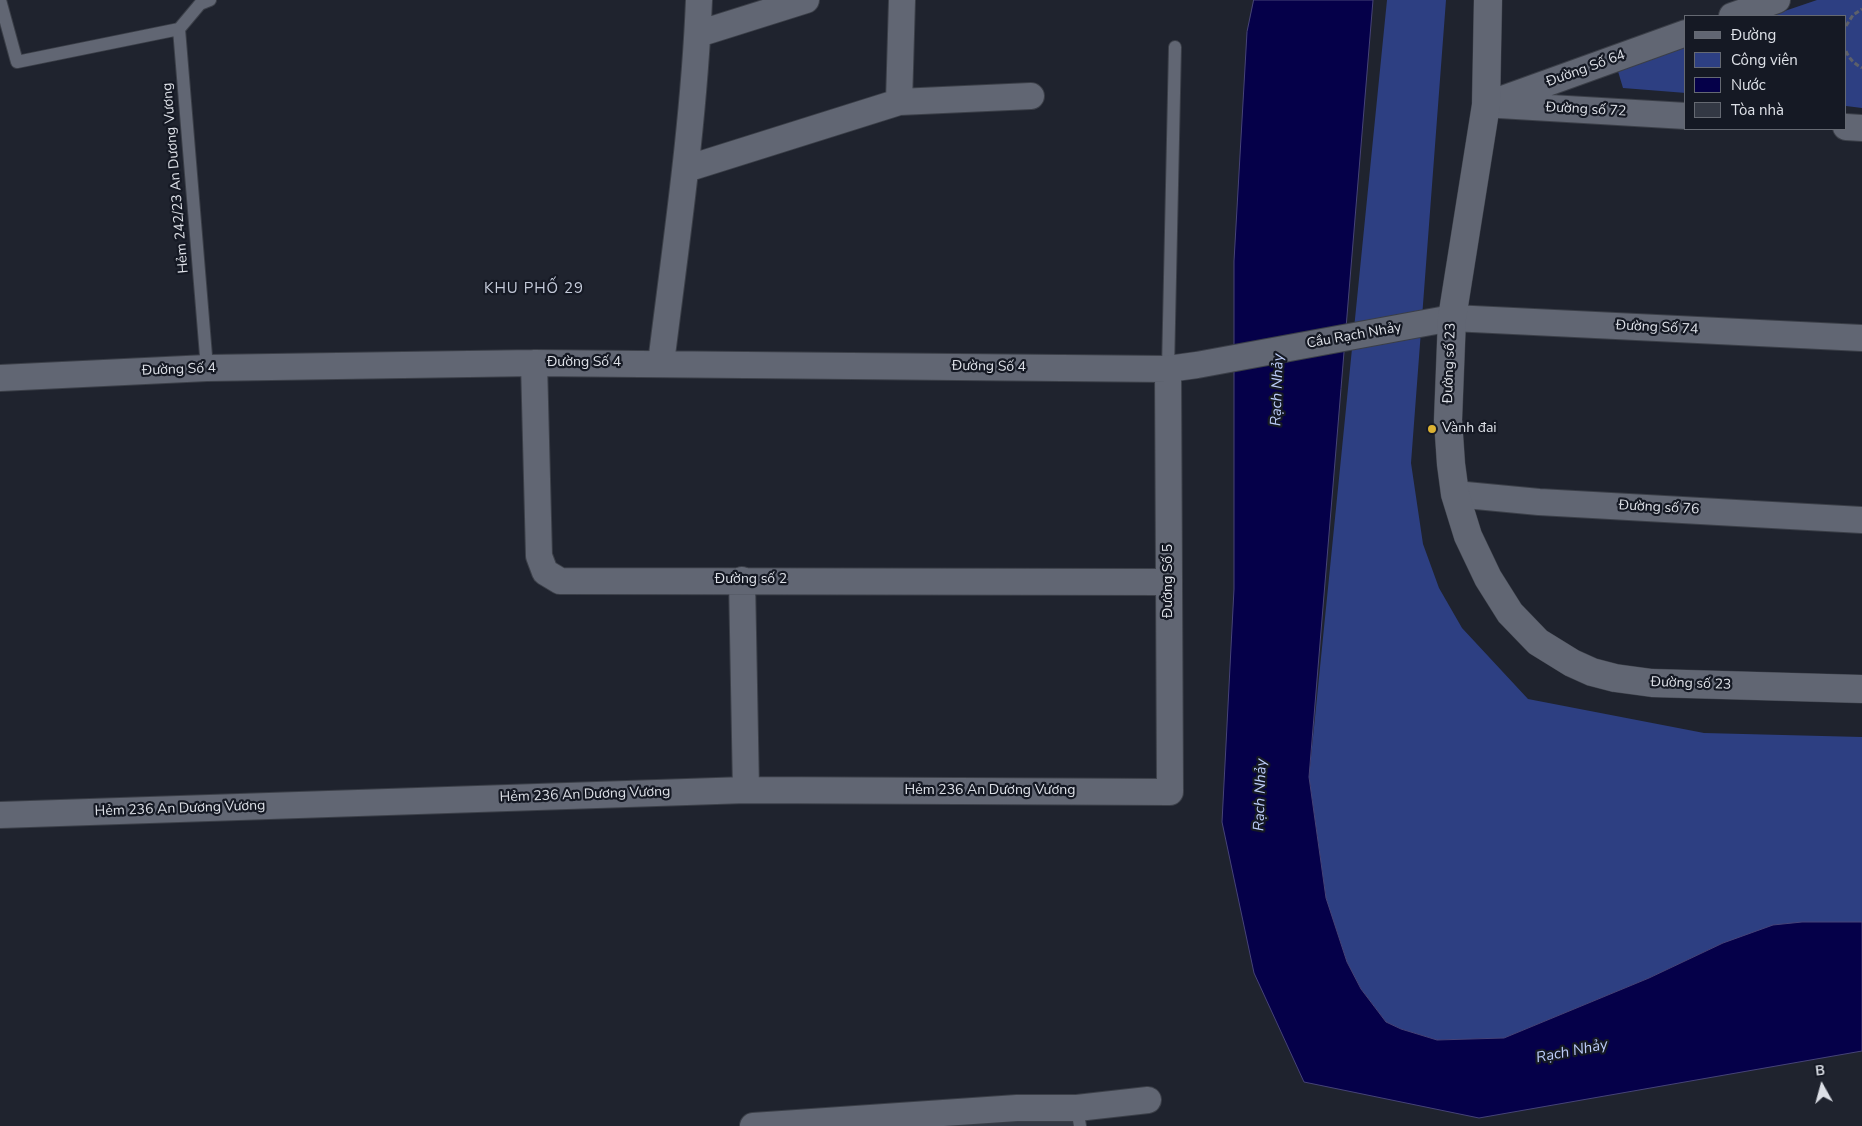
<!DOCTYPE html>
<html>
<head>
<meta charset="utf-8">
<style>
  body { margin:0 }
  #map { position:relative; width:1862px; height:1126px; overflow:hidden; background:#1f232e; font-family:"Nunito Sans",sans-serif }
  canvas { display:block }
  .legend { position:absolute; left:1684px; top:15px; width:162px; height:115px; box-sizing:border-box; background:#151924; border:1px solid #656972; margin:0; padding:6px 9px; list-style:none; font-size:15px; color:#dde0e7 }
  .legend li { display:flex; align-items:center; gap:10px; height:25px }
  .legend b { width:25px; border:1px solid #656972 }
  .north { position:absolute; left:1797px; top:1061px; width:50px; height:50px; -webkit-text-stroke:4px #151924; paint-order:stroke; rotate:353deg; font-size:14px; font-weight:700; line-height:20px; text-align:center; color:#dde0e7 }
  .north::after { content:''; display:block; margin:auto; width:18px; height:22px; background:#dde0e7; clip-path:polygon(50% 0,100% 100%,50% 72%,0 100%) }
</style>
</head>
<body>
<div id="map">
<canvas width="1862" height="1126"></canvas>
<ul class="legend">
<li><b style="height:6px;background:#616673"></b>Đường</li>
<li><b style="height:14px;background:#2d3f82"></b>Công viên</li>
<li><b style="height:14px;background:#050049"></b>Nước</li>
<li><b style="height:14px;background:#333844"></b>Tòa nhà</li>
</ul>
<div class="north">B</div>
</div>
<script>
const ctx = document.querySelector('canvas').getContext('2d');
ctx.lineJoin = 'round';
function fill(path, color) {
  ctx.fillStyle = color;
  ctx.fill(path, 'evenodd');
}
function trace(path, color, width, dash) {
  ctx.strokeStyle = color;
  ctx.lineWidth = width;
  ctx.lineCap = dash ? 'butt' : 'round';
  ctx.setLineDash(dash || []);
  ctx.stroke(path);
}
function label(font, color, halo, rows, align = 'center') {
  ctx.font = font + ' "Nunito Sans",sans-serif';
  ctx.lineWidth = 4.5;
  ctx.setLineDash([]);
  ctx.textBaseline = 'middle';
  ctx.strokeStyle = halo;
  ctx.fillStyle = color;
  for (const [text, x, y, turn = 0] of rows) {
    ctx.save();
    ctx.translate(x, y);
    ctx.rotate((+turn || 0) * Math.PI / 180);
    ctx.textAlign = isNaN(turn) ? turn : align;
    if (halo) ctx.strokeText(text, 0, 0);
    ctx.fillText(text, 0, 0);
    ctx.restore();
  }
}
fill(new Path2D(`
  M1387,0H1446L1411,463L1423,544L1439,588L1462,628L1528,699L1704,733L1862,737V922L1723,943L1649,978L1504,1038L1437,1040L1401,1029L1386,1022L1361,989L1347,962L1326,898L1309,777Z
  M1817,0H1862V108L1846,106V16H1770Z
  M1686,45V93L1623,88L1617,68Z`), '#2d3f82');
const water = new Path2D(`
  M1254,0H1373L1309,777L1326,898L1347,962L1361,989L1386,1022L1401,1029L1437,1040L1504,1038L1649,978L1723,943L1773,925L1802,922H1862V1051L1479,1118L1304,1082L1254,973L1222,822L1234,589V261L1247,32Z`);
fill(water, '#050049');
trace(water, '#464378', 1);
fill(new Path2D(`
  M1072,1112L1074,1126H917Z`), '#333844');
const lane = new Path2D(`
  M0,0L17,62L179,29
  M207,368L179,29L200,4L210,0
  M1168,369L1175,47
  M1077,1108L1080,1126`);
const street = new Path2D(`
  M1732,16L1777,0
  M698,34L806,0
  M899,102L902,0
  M1486,105L1686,33
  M1499,105L1686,116
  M1846,127L1862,128
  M686,169L899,102L1031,96
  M534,363L539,556L545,572L560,581L1169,582
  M661,363C676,243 694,122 699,0
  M0,378L207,368L534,363L1168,369L1197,365L1452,318L1862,338
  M1455,494L1539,502L1862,520
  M742,580L746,790
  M0,815L746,790L1170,792L1168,369
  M753,1126L1017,1108H1077L1148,1100`);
const secondary = new Path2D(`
  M1488,0L1486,105L1452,318L1448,420L1451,464L1455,494L1468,536L1488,578L1510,613L1538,642L1572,663L1592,672L1615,678L1652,683L1862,689`);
trace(lane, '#3b3f48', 14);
trace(street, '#3b3f48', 28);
trace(secondary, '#3b3f48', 29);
trace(new Path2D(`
  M1846,26L1853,15L1862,9
  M1846,51C1849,59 1855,64 1862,68`), '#5d606a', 3, [5, 2.5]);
trace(lane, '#616673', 12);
trace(street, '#616673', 26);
trace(secondary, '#616673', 28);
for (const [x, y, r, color] of [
  [1432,429,5,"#dcb233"]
]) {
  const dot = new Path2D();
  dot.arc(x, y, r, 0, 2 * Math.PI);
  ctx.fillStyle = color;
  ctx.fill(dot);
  trace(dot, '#151924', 2);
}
label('14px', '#dde0e7', '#151924', [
  ["Đường Số 64",1586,69,-20],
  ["Đường số 72",1586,110,3],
  ["Hẻm 242/23 An Dương Vương",176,178,-95],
  ["Đường Số 74",1657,328,3],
  ["Cầu Rạch Nhảy",1354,336,-10],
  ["Đường Số 4",584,363],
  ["Đường số 23",1450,363,-88],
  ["Đường Số 4",989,367,1],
  ["Đường Số 4",179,370,-2],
  ["Đường số 76",1659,508,3],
  ["Đường số 2",751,580],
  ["Đường Số 5",1169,581,-90],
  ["Đường số 23",1691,684,2],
  ["Hẻm 236 An Dương Vương",990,791],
  ["Hẻm 236 An Dương Vương",585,795,-2],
  ["Hẻm 236 An Dương Vương",180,809,-2]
]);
label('14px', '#dde0e7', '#151924', [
  ["Vành đai",1442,429]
], 'left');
ctx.letterSpacing = '1px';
label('15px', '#c5cbda', '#151924', [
  ["KHU PHỐ 29",534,289]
]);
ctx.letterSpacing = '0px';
label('italic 15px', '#bdcdf9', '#151924', [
  ["Rạch Nhảy",1278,390,-88],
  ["Rạch Nhảy",1261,795,-88],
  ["Rạch Nhảy",1572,1052,-11]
]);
</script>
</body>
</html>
